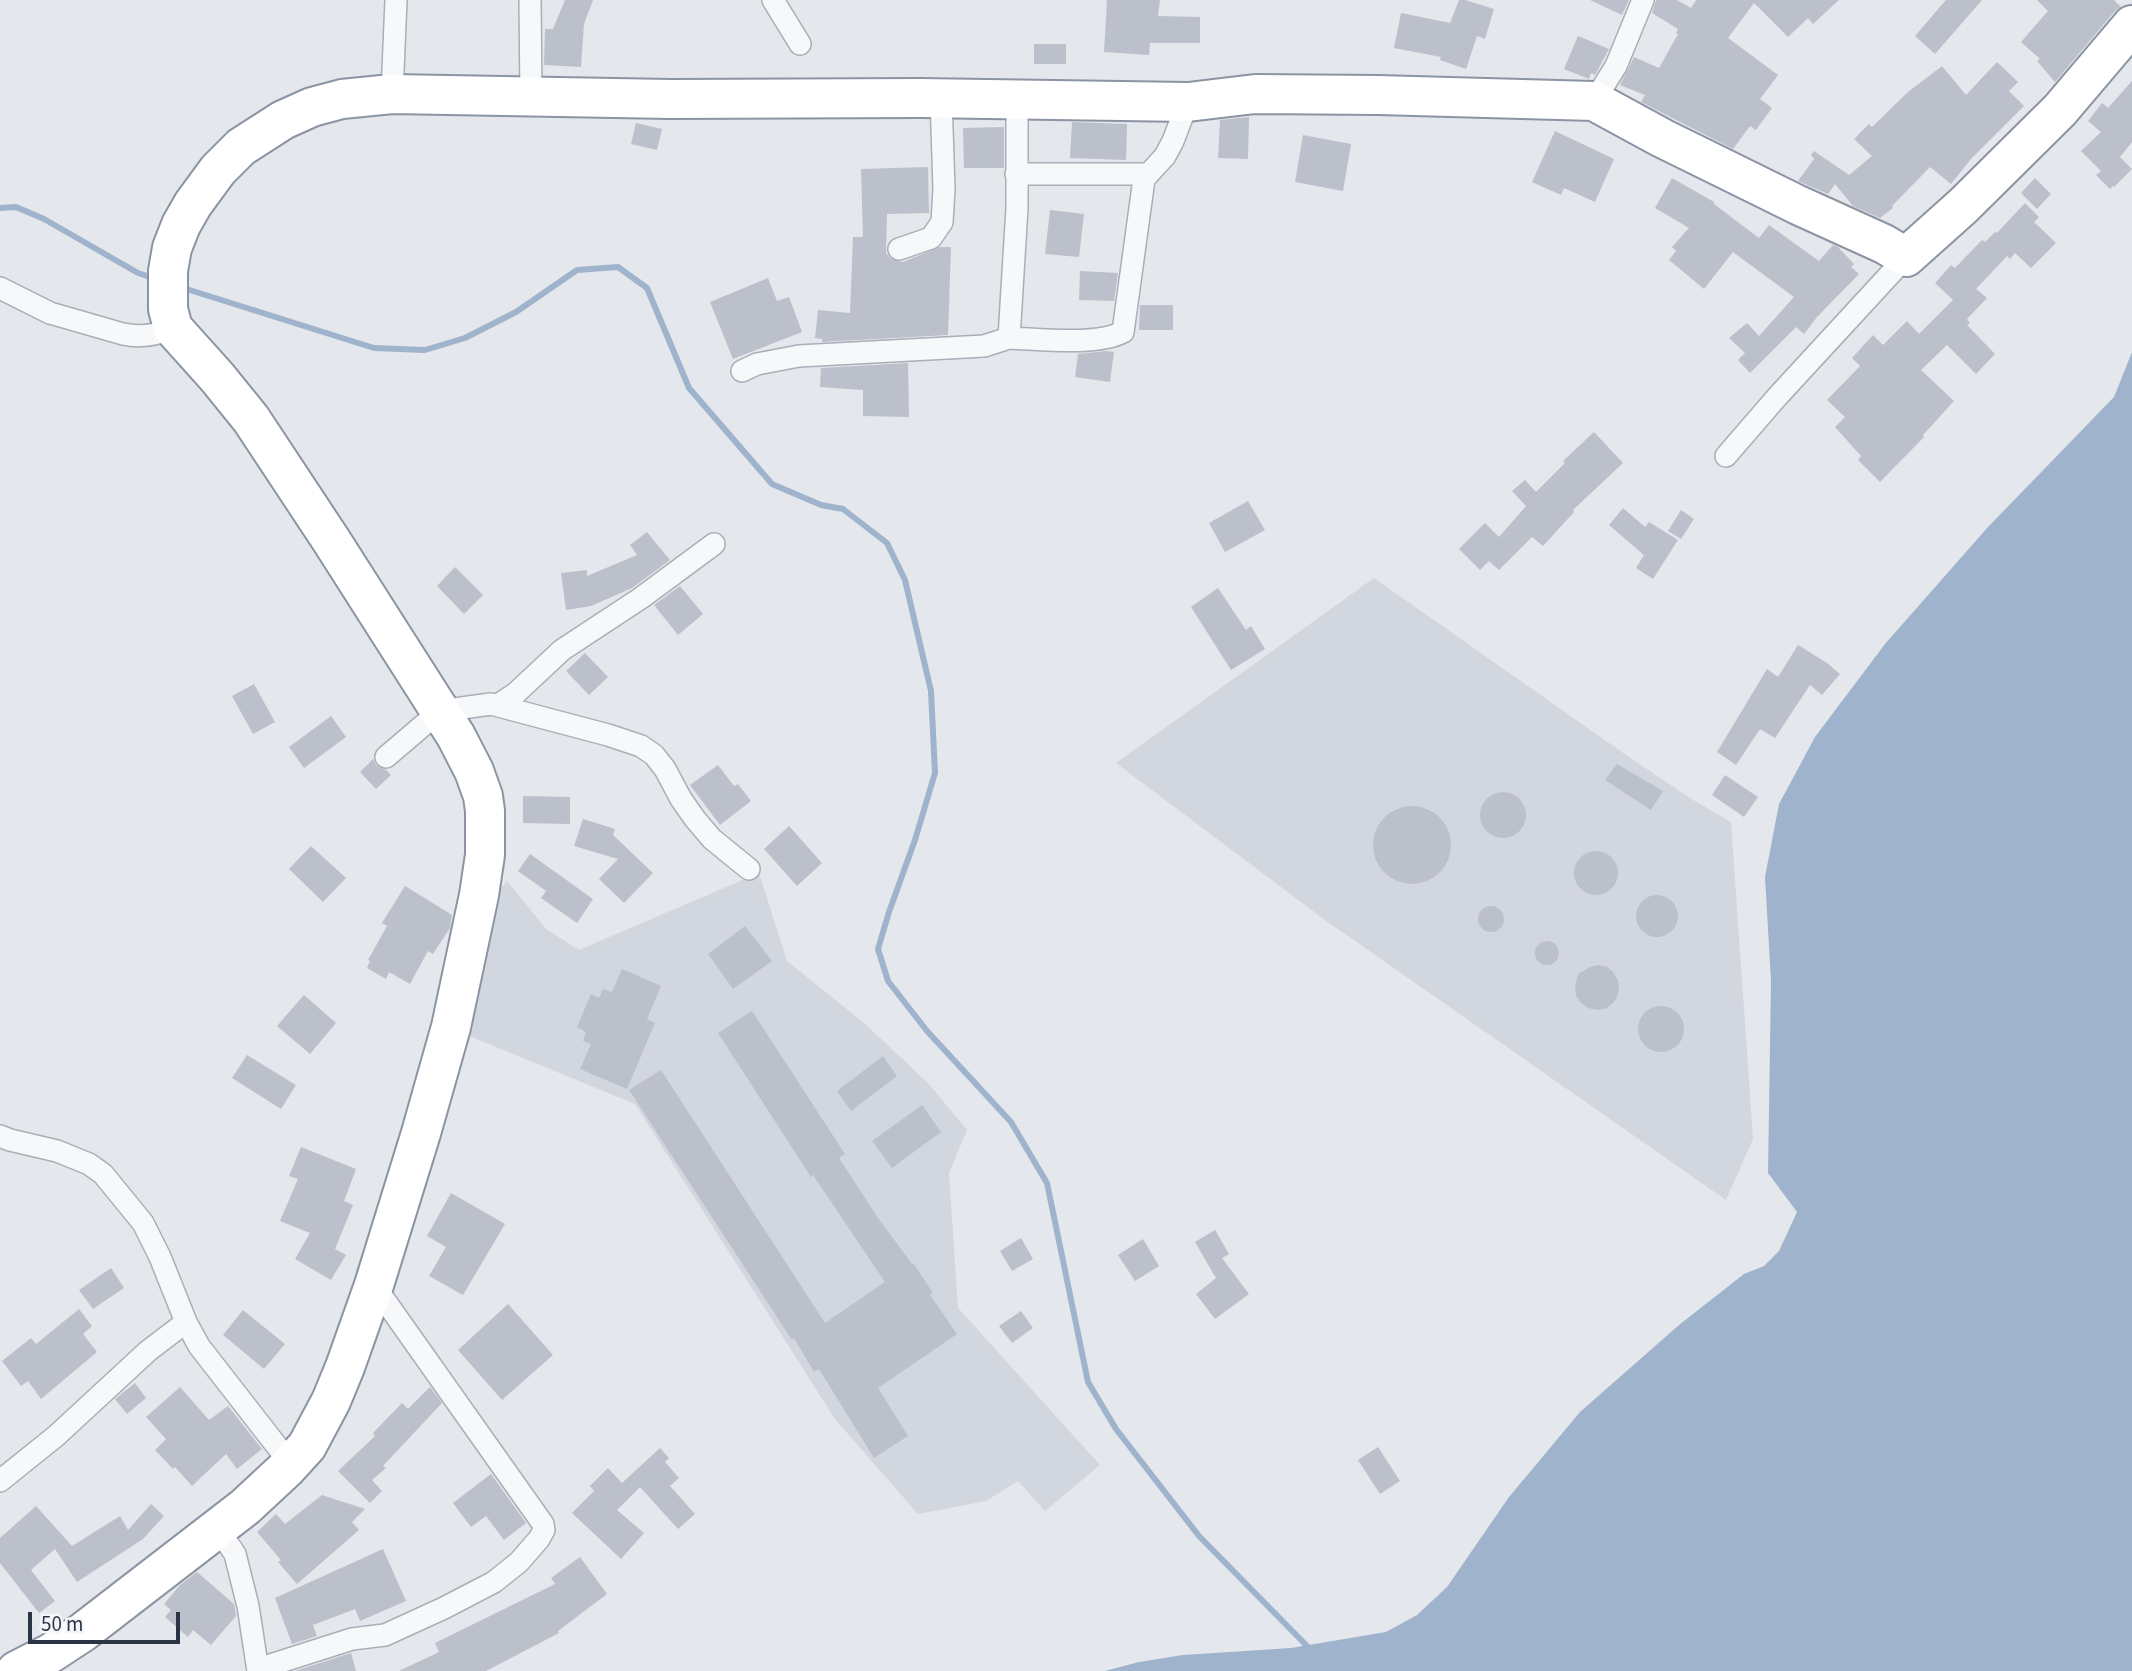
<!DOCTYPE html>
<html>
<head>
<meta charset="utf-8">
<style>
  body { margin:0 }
  #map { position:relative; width:2132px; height:1671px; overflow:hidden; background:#e4e7ec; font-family:"Source Sans 3",sans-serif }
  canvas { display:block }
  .scale { position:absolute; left:28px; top:1612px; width:152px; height:32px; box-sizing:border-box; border:4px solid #2b3445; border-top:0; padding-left:9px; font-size:21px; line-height:24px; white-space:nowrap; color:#2b3445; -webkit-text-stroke:5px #f4f6f9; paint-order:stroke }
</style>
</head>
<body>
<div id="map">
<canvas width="2132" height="1671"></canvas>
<div class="scale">50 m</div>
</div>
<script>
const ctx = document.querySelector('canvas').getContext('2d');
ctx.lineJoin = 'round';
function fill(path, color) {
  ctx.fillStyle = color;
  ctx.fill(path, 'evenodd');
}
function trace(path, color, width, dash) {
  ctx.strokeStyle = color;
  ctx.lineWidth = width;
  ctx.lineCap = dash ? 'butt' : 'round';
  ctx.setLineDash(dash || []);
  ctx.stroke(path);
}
fill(new Path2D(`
  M1374,578L1626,755L1690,798L1731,822L1753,1139L1726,1200L1325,920L1116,763Z
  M759,873L787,961L864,1023L928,1083L967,1130L949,1173L958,1308L1100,1465L1045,1511L1018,1481L986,1501L918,1514L835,1419L635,1104L467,1035L498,892L507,881L546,929L579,950Z`), '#d2d6de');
fill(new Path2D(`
  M2132,352V1671H1105L1139,1662L1183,1655L1291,1648L1386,1632L1417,1615L1447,1587L1509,1497L1580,1412L1679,1325L1744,1274L1764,1266L1779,1251L1797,1212L1768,1173L1771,981L1765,877L1779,804L1815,737L1885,644L1988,527L2114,397Z`), '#9fb4cc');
trace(new Path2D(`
  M0,208L16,207L44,219L138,273L156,279
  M180,287L374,348L425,350L465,338L516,312L577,270L618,267L647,288L689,388L772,484L821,505L843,509L887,543L905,580L931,691L935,773L915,840L889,912L878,949L888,981L927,1031L1011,1122L1047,1183L1088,1382L1116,1429L1199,1536L1307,1646`), '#9fb4cc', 6);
fill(new Path2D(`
  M565,0H593L584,24L581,67L544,65L545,29H553Z
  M1107,0H1160L1158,16L1200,17V43H1150L1149,55L1104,52Z
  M1459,0H1465L1494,9L1485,39L1477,36L1466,69L1440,60L1441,57L1394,48L1401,13L1450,23Z
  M1590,0H1629L1622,15Z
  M1656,0H1677L1691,8L1696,0H1839L1813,24L1808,18L1788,37L1754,3L1728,38L1778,75L1760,99L1772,108L1756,130L1750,126L1733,149L1641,102L1645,95L1620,85L1634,57L1659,68L1678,34L1676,33L1678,29L1652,13Z
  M1946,0H1982L1935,54L1915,36Z
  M2037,0H2114L2121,7L2115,11L2055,82L2037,61L2040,59L2021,42L2048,11Z
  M1578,36L1609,49L1595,75L1591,73L1589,79L1564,69Z
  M1034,44H1066V64H1034Z
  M1997,62L2018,82L2009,91L2024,106L1971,159L1951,184L1930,167L1892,206L1893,208L1880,218L1853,206L1835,184L1828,194L1798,181L1814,159L1811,155L1814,151L1849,175L1872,156L1854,139L1869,124L1872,127L1908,92L1942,66L1966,95Z
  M2132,81V142L2120,157L2132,169L2114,187L2113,186L2110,189L2096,175L2101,171L2081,151L2101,132L2088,121L2102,103L2108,108Z
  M1249,117L1248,159L1218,158L1220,120Z
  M1072,122L1127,124L1126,160L1070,158Z
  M636,123L662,129L657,150L631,144Z
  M1004,127V168H964L963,128Z
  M1555,131L1614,159L1595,202L1564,188L1561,195L1532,182Z
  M1303,135L1351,144L1343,191L1295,182Z
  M928,167L929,213L887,214L886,253L891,259L903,262L940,247H951L948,335L822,342V339L815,338L818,310L850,313L853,237H863L861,169Z
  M1672,178L1714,202V204L1759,238L1769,225L1819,261L1833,245L1838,247L1854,264L1851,267L1859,274L1817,317L1804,334L1796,327L1750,373L1738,360L1745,353L1729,338L1747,323L1759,336L1794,297L1733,252L1704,289L1669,260L1676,251L1672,247L1689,228L1655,208Z
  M2035,178L2051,194L2037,209L2021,193Z
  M2025,203L2039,217L2034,222L2056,243L2031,268L2015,253L2010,259L2007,256L1976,289L1987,298L1967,319L1970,323L1967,325L1995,354L1976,374L1947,345L1921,370L1954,401L1923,435L1924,437L1880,482L1858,460L1861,456L1835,427L1845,417L1827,400L1860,366L1852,358L1873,335L1883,345L1907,321L1919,334L1953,300L1935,283L1951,265L1955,268L1982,240L1985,242L1995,232L1997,233Z
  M1050,210L1084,214L1079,257L1045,254Z
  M1080,271L1118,273L1114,301L1079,300Z
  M768,278L777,301L789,297L802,332L733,359L710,302Z
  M1140,305H1173V330H1139Z
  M1106,351L1114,352L1110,382L1075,377L1078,354Z
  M908,363L909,417L863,416V390L820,387L821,368Z
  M1594,432L1623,463L1573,510L1574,512L1543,546L1532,537L1499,570L1489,561L1480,570L1459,549L1485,523L1499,537L1526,506L1512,491L1525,480L1536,492L1565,463L1563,461Z
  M1248,501L1265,530L1225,552L1209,523Z
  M1623,508L1645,527L1649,522L1678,540L1653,579L1636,568L1644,555L1609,525Z
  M1681,510L1694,519L1681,539L1668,531Z
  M647,532L670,560L632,588L591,606L566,610L561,573L587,570V576L637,555L630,545Z
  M455,567L483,595L464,614L437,586Z
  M680,586L703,614L678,635L654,605Z
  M1218,588L1246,630L1251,626L1265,649L1231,670L1191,607Z
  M1798,645L1827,663L1840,674L1822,695L1810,685L1775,738L1760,729L1736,765L1717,752L1767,669L1778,677Z
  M585,653L608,677L589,695L566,671Z
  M254,684L275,722L253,734L232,696Z
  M331,716L346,737L304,768L289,747Z
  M373,759L377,766L386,770L391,775L376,789L360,772Z
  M1617,764L1663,791L1651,810L1605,780Z
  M718,765L734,786L738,784L751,801L720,825L690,785Z
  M1725,775L1758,797L1744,817L1712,795Z
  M1480 815a23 23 0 1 1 46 0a23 23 0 1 1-46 0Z
  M523,796L570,797V824L523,823Z
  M1373 845a39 39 0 1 1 78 0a39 39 0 1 1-78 0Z
  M583,819L615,829L613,835L653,873L624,903L599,879L618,859L574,846Z
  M789,826L822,863L797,886L764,849Z
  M311,846L346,878L323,902L289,869Z
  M1574 873a22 22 0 1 1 44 0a22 22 0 1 1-44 0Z
  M530,854L593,899L577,923L541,898L546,891L518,871Z
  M405,886L452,915L450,928L433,954L428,951L410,984L389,972L386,979L367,968L370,961L368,960L387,926L382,923Z
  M1636 916a21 21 0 1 1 42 0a21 21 0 1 1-42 0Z
  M1478 919a13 13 0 1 1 26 0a13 13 0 1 1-26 0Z
  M745,926L772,961L733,989L708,954Z
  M1535 953a12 12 0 1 1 24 0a12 12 0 1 1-24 0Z
  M1598,965L1607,967L1613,972L1618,980L1619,988L1617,997L1612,1004L1605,1009L1597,1010L1588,1008L1581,1003L1576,996L1575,987L1578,974L1590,967Z
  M622,969L661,986L647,1019L655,1023L627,1089L580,1069L591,1044L583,1041L586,1032L577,1027L591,994L599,998L603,989L612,992Z
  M304,995L336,1023L310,1054L277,1026Z
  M1638 1029a23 23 0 1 1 46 0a23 23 0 1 1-46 0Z
  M752,1011L845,1154L839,1158L878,1218L912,1264L913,1263L933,1293L930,1295L957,1334L878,1388L908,1436L874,1458L819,1369L814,1372L794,1338L792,1340L629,1090L661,1070L825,1323L885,1282L813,1175L811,1177L718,1033Z
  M247,1055L296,1085L281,1109L232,1078Z
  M883,1056L897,1076L851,1111L837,1091Z
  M922,1105L941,1132L892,1168L872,1141Z
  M301,1147L356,1169L344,1201L353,1205L335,1249L346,1255L331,1280L295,1259L310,1233L280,1221L298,1179L289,1176Z
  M451,1193L505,1224L463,1295L429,1276L446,1247L427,1236Z
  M1215,1230L1229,1254L1222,1258L1249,1294L1215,1319L1196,1294L1216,1278L1195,1242Z
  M1021,1238L1033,1259L1012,1271L1000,1251Z
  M1143,1239L1159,1266L1135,1281L1118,1255Z
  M111,1268L124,1288L93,1309L79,1290Z
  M508,1304L553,1355L502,1400L458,1350Z
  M79,1309L92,1326L83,1334L97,1352L41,1399L28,1381L21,1386L2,1361L31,1338L36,1344Z
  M243,1310L285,1344L264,1369L223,1335Z
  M1021,1311L1033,1328L1012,1343L999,1326Z
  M135,1383L146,1398L127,1414L115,1399Z
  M180,1387L209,1420L228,1406L262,1449L237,1469L226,1454L192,1486L175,1467L173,1469L155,1450L166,1439L146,1417Z
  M430,1387L442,1403L383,1466L386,1468L372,1480L382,1491L370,1503L338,1471L375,1436L373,1433L402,1403L408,1409Z
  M1378,1447L1400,1481L1380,1494L1358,1460Z
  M660,1448L669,1458L665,1462L679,1478L670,1486L695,1514L678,1529L640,1487L617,1510L644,1533L621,1559L572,1513L594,1491L590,1486L608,1468L622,1483Z
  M491,1474L526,1523L504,1540L486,1516L471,1527L453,1503Z
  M322,1495L365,1509L352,1522L359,1530L297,1584L278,1562L281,1560L257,1532L276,1514L285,1524Z
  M151,1504L164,1516L143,1539L77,1582L55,1549L31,1570L55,1601L39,1613L0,1563V1538L36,1506L72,1546L120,1516L128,1530Z
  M383,1549L406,1601L360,1621L355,1609L313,1625L317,1636L292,1644L275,1598Z
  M580,1557L607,1594L558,1631L559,1633L486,1671H399L439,1652L435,1643L555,1584L551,1578Z
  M197,1572L234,1604L235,1609L236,1616L211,1645L193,1630L188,1637L165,1617L171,1610L164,1604L180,1585Z
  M351,1653L356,1671H295Z`), '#bbc0ca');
const street = new Path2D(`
  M530,0L531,97
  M773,0L800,44
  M392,94L396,0
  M1594,101L1616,66L1643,0
  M1016,174H1148
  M899,249L931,238L942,222L944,189L941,98
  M0,288L50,313L123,334C141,338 157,335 173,328
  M1009,338C1040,339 1096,346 1123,332L1144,179L1165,156L1173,141L1188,102
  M742,371L757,364L799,356L984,346L1009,338L1017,208V99
  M1726,456L1777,397L1906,257
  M498,705L516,693L562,650L641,598L714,544
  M386,757L440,711L491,704L608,735L641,746L654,755L665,769L681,799L695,819L712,839L749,869
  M0,1136L10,1140L57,1151L89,1164L103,1174L143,1223L160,1257L186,1322
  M0,1481L56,1436L148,1351L186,1322L199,1346L290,1463
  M218,1529L235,1554L248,1606L258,1671
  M258,1669L352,1639L385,1635L444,1608L494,1582L519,1562L539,1539L544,1530L543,1524L374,1285`);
const highway = new Path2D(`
  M16,1671L51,1653L83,1632L245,1507L287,1468L307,1446L331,1401L345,1367L374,1285L421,1133L451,1027L479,895L485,855V811L483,796L474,771L456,736L331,540L251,419L217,377L173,328L168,309V271L172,248L181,225L193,204L218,170L241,147L283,120L312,107L342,99L392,94L670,99L920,98L1188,102L1255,94L1378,95L1594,101L1662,138L1798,205L1884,244L1906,257L1963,206L2060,110L2132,25`);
trace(street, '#a9aeb7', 24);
trace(highway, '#8b94a3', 42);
trace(street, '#f7f8fa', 21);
trace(highway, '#fff', 38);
</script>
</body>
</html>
